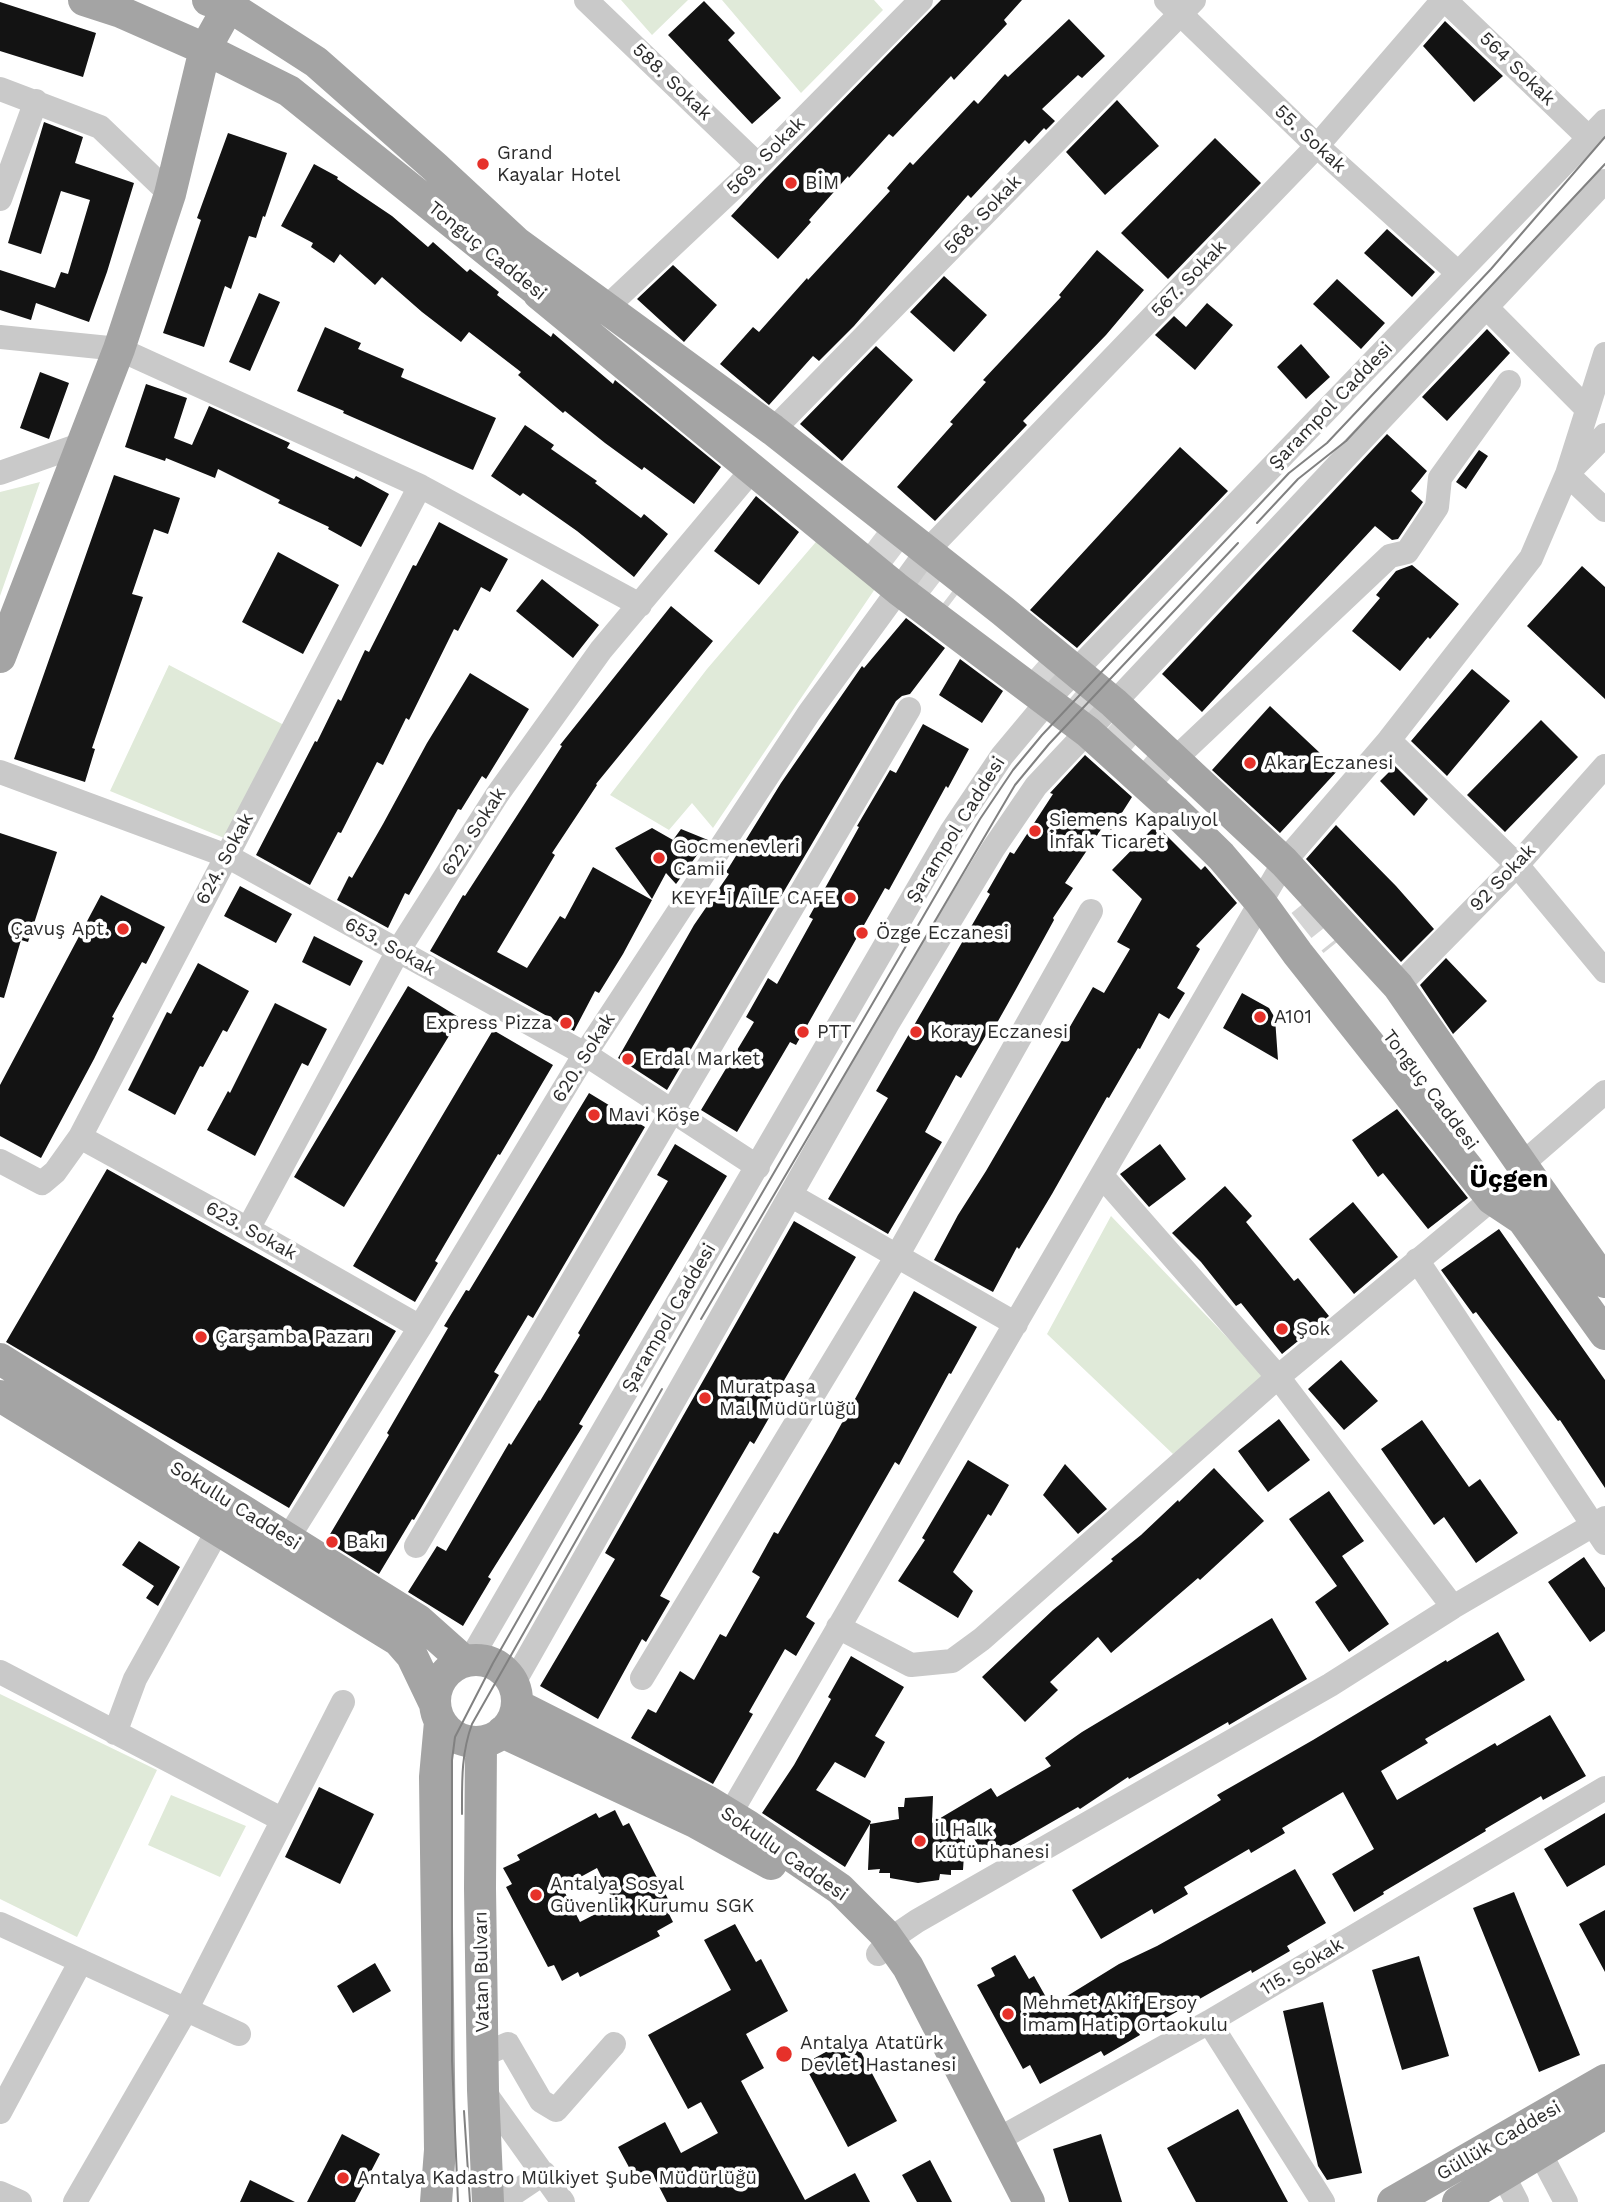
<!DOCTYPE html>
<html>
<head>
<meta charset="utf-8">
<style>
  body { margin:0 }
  canvas { display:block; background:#fff }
</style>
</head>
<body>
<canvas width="1605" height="2202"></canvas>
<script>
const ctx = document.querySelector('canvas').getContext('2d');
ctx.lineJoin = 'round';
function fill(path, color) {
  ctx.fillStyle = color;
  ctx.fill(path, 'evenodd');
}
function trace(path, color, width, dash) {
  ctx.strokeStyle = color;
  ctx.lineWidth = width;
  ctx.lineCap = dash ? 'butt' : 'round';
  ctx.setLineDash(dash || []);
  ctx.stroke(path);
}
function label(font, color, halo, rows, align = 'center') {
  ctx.font = font + ' "Work Sans",sans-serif';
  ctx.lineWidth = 7;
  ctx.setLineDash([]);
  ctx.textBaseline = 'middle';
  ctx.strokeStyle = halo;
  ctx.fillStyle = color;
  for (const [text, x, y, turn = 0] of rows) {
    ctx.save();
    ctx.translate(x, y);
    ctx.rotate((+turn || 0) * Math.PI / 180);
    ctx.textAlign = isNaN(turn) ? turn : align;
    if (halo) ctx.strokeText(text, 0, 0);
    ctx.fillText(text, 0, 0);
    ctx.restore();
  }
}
fill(new Path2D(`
  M621,0H688L652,35Z
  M722,0H874L883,10L801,93Z
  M40,482L0,596V492Z
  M821,536L881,580L713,828L692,803L669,830L610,795L707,669Z
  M169,665L284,725L224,838L110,791Z
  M1111,1216L1266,1378L1173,1454L1047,1334Z
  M0,1694L157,1770L77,1937L0,1899Z
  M171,1795L246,1826L220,1877L148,1845Z`), '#e0ead9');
fill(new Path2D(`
  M941,0H1022L1004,20L1007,24L954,80L951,76L893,137L889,134L849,178L848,176L809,220L811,222L778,259L731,216L765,179Z
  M704,1L735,33L728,40L781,98L752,124L668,35Z
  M0,2L96,33L83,77L0,51Z
  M1069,19L1105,56L1082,78L1078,75L1042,109L1055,121L1046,130L1044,128L1029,144L1025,140L971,198L968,195L854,326L819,361L813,356L769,405L720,364L753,327L759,332L807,278L808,280L890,191L887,188L910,162L913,165L974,100L978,104L1005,74L1008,77Z
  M1445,21L1503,76L1474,102L1423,46Z
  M1117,100L1159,146L1105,195L1066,152Z
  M44,122L83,137L75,163L134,183L107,272L89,322L36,303L31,320L0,310V270L55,288L61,272L68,274L90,200L61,191L41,254L8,243Z
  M228,133L287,153L265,217L263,216L256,238L249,236L231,289L225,286L204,347L163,333L201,220L197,218Z
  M1215,138L1261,183L1168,279L1121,233Z
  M314,164L338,177L337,179L392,216L428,247L433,242L467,272L470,269L499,292L497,295L551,337L553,333L613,384L615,380L721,467L694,504L644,467L642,470L605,443L565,411L563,413L518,375L521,372L469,332L461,342L422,312L382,277L375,285L340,254L334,263L311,247L313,243L281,226Z
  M1387,229L1435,272L1412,297L1364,253Z
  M1097,250L1144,290L1106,335L1023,421L1027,425L935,521L897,487L953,424L950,422L986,382L983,380L1061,297L1059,295Z
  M673,265L717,305L684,342L637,299Z
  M944,276L987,315L954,352L910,312Z
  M1337,279L1385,323L1361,349L1313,304Z
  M259,293L280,302L250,371L229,362Z
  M1207,303L1233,325L1195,370L1155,335L1174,316L1186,327Z
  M325,327L361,343L358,349L404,369L401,377L496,418L473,470L343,413L344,411L297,391Z
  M1487,329L1510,353L1447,421L1422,397Z
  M1301,344L1330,377L1306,399L1277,367Z
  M876,346L913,380L842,461L800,424Z
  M40,372L69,383L49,439L20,428Z
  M146,384L187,398L174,438L192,445L209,406L290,443L287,448L354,479L356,476L389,494L361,547L328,529L329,527L278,503L280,500L218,469L215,478L166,458L165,461L125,447Z
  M525,425L554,445L551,449L597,481L595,483L641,518L644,514L668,534L634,577L577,531L523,493L520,496L491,476Z
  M1387,434L1427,471L1411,491L1423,502L1398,539L1392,540L1375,526L1202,712L1162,674Z
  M1180,447L1228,491L1077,648L1030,610Z
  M1479,450L1488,456L1466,489L1456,482Z
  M114,475L180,498L168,534L154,529L132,594L143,597L92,748L95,749L85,782L14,759Z
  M756,496L799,532L759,585L714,551Z
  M439,522L508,559L490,592L481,587L458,631L454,629L409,720L406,718L383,765L377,762L341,833L338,832L310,885L256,855L315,741L317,742L338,699L341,701L365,650L369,652L413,565L416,566Z
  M278,552L339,585L303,654L242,622Z
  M1412,565L1459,604L1430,639L1428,637L1400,671L1352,631L1380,598L1376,595L1396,571Z
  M1582,566L1605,587V699L1527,626Z
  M542,579L599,625L573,658L516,611Z
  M671,606L713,641L596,784L597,785L552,853L555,855L497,952L527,968L560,916L565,919L593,867L652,900L623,954L599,993L595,991L574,1031L430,951L463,895L465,896L562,746L560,745Z
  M906,618L945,648L910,694L902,696L896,701L667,1090L618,1058L694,925L729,874L726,872L781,783L862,666L864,668Z
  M960,659L1003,691L982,723L939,695Z
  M1472,669L1510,701L1447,776L1411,741Z
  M470,673L529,709L486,779L482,776L461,810L458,809L409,895L405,893L388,928L337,900L349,876L352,878L383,824L427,743Z
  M1270,706L1338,770L1280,833L1212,770Z
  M1541,720L1578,757L1505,832L1467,795Z
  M923,724L969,749L948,788L946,786L889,890L885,888L796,1045L790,1042L737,1132L701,1110L754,1022L746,1017L768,978L777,984L813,919L809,917L859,827L857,826L890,770L896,773Z
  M1085,755L1132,797L1111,830L1104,825L1065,883L1073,888L1053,918L1054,920L1015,991L993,1030L990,1028L961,1078L956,1075L925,1132L942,1142L888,1234L828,1199L888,1098L876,1091L990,894L987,892L1010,852L1014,854L1053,794L1050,793Z
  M1395,766L1428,799L1414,816L1380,781Z
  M1156,825L1201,870L1205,866L1237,903L1196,946L1200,949L1177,988L1185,993L1169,1019L1159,1013L1140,1049L1138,1048L1109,1098L1107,1097L1052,1194L1019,1249L1017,1247L993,1292L934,1260L958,1215L986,1171L1093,987L1104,993L1130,949L1117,942L1142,899L1112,870Z
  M1336,825L1396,886L1434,929L1401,962L1306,859Z
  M652,828L673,840L681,829L708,840L676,884L666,873L652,899L615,848Z
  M0,833L57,852L28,942L21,940L4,998L0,997Z
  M240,886L292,914L276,943L224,916Z
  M101,895L165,927L146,964L142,962L112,1017L114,1018L94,1059L41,1158L0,1136V1085Z
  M314,936L363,961L350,986L302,962Z
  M1446,958L1487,1001L1453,1034L1420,985Z
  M198,963L249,991L227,1032L223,1030L203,1067L200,1066L175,1115L128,1090L167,1012L171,1014Z
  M408,986L460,1018L344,1207L294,1177Z
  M1242,993L1269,1008L1275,1018L1278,1060L1223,1028Z
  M275,1003L327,1029L308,1066L302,1063L255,1156L207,1130L228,1091L230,1093Z
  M493,1030L553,1065L500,1155L498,1154L469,1203L435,1261L438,1263L415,1302L353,1266Z
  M589,1093L645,1127L533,1318L528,1315L494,1372L499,1375L414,1520L412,1519L379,1574L326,1541L389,1435L387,1433L448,1328L444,1326L466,1290L469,1291Z
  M1397,1109L1468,1198L1428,1229L1383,1173L1378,1177L1352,1140Z
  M675,1144L727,1176L579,1424L583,1426L488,1577L491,1579L463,1626L408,1592L437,1546L446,1551L509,1443L511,1445L539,1400L540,1401L580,1335L578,1333L668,1181L657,1175Z
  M1160,1144L1186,1179L1149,1207L1120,1174Z
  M107,1169L396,1331L289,1508L6,1342Z
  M1225,1186L1252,1216L1246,1222L1294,1281L1298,1278L1329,1316L1282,1354L1241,1303L1236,1306L1201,1262L1172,1233Z
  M1353,1202L1398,1257L1354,1294L1309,1239Z
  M794,1221L856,1257L768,1408L773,1411L754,1444L750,1441L660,1596L670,1601L646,1642L642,1639L598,1719L540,1686L615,1559L605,1553Z
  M1499,1229L1605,1380V1488L1560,1420L1558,1421L1476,1312L1473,1314L1441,1270Z
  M914,1291L977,1327L951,1374L949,1373L899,1465L895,1462L806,1617L815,1623L796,1656L785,1649L749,1712L753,1714L713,1784L631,1738L648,1709L656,1713L680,1671L694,1680L720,1634L726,1637L760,1577L752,1572L774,1532L778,1534L832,1441Z
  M1341,1360L1378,1401L1344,1430L1308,1389Z
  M1279,1419L1310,1460L1268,1492L1238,1451Z
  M1422,1420L1469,1487L1480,1479L1518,1533L1476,1563L1444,1517L1434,1525L1381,1449Z
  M968,1460L1009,1485L991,1516L988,1514L953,1572L973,1591L958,1618L898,1581L925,1540L922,1538Z
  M1065,1464L1107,1509L1078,1534L1043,1495Z
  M1214,1468L1264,1521L1200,1580L1198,1578L1111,1653L1098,1637L1050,1682L1058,1690L1025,1722L982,1677L1053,1610L1113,1561L1111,1559L1141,1535L1178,1500L1179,1502Z
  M1329,1491L1364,1541L1342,1556L1389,1624L1349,1652L1315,1602L1337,1586L1289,1519Z
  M139,1541L180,1567L158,1606L146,1598L154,1586L122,1565Z
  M1584,1557L1605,1588V1631L1590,1642L1548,1582Z
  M1272,1618L1307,1679L1229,1725L1228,1722L1129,1779L1128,1777L1080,1809L1078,1807L986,1860L966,1824L963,1870H951V1875L940,1874L939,1880L918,1883L890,1878V1873H879L880,1869L868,1870L870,1824L845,1867L762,1813L794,1765L831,1699L828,1697L851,1656L904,1687L875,1736L885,1742L865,1778L835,1762L816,1790L871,1821L870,1824L899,1819L898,1807H904L905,1798L933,1796L932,1823L991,1788L997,1797L1051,1766L1045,1758L1082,1732Z
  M1498,1632L1525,1680L1425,1739L1428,1743L1381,1771L1397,1800L1495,1743L1497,1746L1550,1715L1586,1776L1543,1800L1541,1796L1485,1829L1486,1831L1383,1892L1384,1894L1354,1912L1332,1874L1374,1849L1343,1792L1282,1828L1285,1833L1251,1853L1249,1849L1184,1887L1188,1894L1154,1914L1152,1909L1101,1939L1072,1890L1221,1800L1217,1795L1313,1740L1446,1660L1447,1662Z
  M319,1787L374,1814L340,1884L285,1857Z
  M615,1810L623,1826L629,1823L670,1903L665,1906L673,1922L657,1931L660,1936L580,1977L578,1972L562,1981L554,1965L548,1967L506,1887L512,1884L503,1868L520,1860L517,1855L596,1813L599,1818ZM597,1868L615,1904L580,1922L562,1887Z
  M1605,1813V1865L1567,1887L1544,1849Z
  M1295,1869L1326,1923L1287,1946L1290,1951L1252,1973L1251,1970L1139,2033L1140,2035L1104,2056L1101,2051L1040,2084L1030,2065L1023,2069L977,1985L995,1976L991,1968L1015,1955L1029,1979L1034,1976L1051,2006L1119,1964L1157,1946Z
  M1514,1892L1580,2055L1539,2072L1473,1908Z
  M1605,1910V1972L1579,1924Z
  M735,1924L756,1962L761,1959L788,2011L746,2034L764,2068L741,2081L805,2200L855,2173L870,2202H667L652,2173L637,2182L618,2147L665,2122L681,2153L718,2133L701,2102L688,2109L648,2035L731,1990L704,1940Z
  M1419,1956L1449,2056L1402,2070L1372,1970Z
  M375,1963L391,1991L353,2013L337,1986Z
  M1323,2002L1362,2173L1327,2180L1318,2166L1283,2011Z
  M853,2037L897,2121L848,2147L804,2064Z
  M1238,2109L1288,2202H1196L1167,2148Z
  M342,2134L380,2154L355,2202H307Z
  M1101,2134L1122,2202H1069L1053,2149Z
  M930,2160L952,2202H917L902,2175Z
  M250,2180L295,2202H240Z`), '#131313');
trace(new Path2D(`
  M876,533L957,595
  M1039,661L1175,780
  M1304,903L1336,943`), '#d5d5d5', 32, [32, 16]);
trace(new Path2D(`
  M586,0L758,165
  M1166,0L1317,146L1458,273
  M1445,0L1589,138
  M0,89L100,127L170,194
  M0,199L36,101
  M607,307L758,165L921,0
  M1487,308L1587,409
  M0,337L119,349L420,486L640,605
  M773,430L1194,0
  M1605,435L1567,474L1605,510
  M0,473L85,443
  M1389,740L1517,865L1605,971
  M1175,759L1390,556L1407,552L1437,507L1440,478L1509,382
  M0,772L227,856L585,1054L758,1167
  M1398,986L1517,865L1605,766
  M80,1137L248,1229L420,1327
  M0,1161L42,1183L55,1172L80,1137L420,486
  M1521,1165L1605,1092
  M1102,1176L1278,1377L1453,1607
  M792,1196L1016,1324
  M248,1229L398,951L497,795L601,650L752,470
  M1417,1260L1605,1543
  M288,1538L420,1327L585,1054L809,713L927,551L1317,146L1443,0
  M416,1546L909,709
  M838,1627L911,1665L952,1661L982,1639L1278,1377L1492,1199
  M470,1660L951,832L1002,756L1058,689L1605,121
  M0,1672L283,1820
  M642,1678L897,1256L1091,911
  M513,1684L888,1023L993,849L1036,786L1605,181
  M115,1733L135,1679L218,1530
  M725,1832L737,1802L1284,862L1389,740L1531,558L1567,474L1605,354
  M0,1924L239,2034
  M878,1954L889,1940L917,1921L1330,1685L1453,1607L1605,1518
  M1209,2022L1323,2202
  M483,2055L508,2044L541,2101L556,2110L614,2044
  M483,2090L563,2202
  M0,2112L81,1961
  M997,2140L1209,2022L1605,1788
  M1540,2153L1566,2202
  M1503,2175L1517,2202
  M0,2193L20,2202
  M75,2202L186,2010L343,1702
  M501,2202L544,2173`), '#c9c9c9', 24);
trace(new Path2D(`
  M84,0L121,12L205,49L289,91L555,305
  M208,0L229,6L316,62L435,167L531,256
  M517,243L773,430L1003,611L1114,703L1284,862L1398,986L1541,1192
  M539,294L899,590L1088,732L1174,810L1221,856L1261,903L1298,954L1492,1199L1522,1219
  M0,657L119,349L170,194L205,49L229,6
  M1523,1179L1541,1192L1605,1282
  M1510,1202L1605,1334
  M0,1359L418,1620L464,1661
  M0,1396L398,1640L412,1656L434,1702
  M435 1701a41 41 0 1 1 82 0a41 41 0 1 1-82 0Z
  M517,1705L707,1801L748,1826L840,1889L884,1933L908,1967L1029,2202
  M502,1732L695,1822L771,1864
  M481,1742L480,1888L483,2090L488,2202
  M436,2202L440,2150L435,1777L440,1722
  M1393,2202L1605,2080
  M1458,2202L1605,2113`), '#a4a4a4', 32);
trace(new Path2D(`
  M1257,523L1298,479L1346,441L1605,164
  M701,1319L1015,785L1049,744L1238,543
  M462,1814C462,1782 461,1754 472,1724L662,1389
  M464,2111L470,2202
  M458,2202L452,2060V1760L455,1737L493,1663L719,1267L980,819L1013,770L1042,735L1289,473L1327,443L1491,269L1605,137`), '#818181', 2);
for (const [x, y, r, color] of [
  [483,164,7,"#e6312a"],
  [791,183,7,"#e6312a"],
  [1250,763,7,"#e6312a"],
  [1035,831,7,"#e6312a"],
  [659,858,7,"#e6312a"],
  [850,898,7,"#e6312a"],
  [123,929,7,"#e6312a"],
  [862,933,7,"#e6312a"],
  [1260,1017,7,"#e6312a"],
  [566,1023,7,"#e6312a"],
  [803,1032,7,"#e6312a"],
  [916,1032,7,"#e6312a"],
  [628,1059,7,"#e6312a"],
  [594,1115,7,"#e6312a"],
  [1282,1329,7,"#e6312a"],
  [201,1337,7,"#e6312a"],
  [705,1398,7,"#e6312a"],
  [332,1542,7,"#e6312a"],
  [920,1841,7,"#e6312a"],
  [536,1895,7,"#e6312a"],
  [1008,2014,7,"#e6312a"],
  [784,2054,9,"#e6312a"],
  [343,2178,7,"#e6312a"]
]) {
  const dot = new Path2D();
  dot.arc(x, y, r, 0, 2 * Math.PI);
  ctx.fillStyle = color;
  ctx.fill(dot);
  trace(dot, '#fff', 2.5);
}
label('19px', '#2c2c2c', '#fff', [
  ["564 Sokak",1517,69,44],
  ["588. Sokak",672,82,44],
  ["55. Sokak",1310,139,43],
  ["569. Sokak",766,156,-45],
  ["568. Sokak",983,215,-46],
  ["Tonguç Caddesi",487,251,39],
  ["567. Sokak",1189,279,-46],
  ["Şarampol Caddesi",1331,406,-46],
  ["Şarampol Caddesi",956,830,-58],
  ["622. Sokak",474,832,-57],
  ["624. Sokak",225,859,-62],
  ["92 Sokak",1503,878,-46],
  ["653. Sokak",390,947,29],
  ["620. Sokak",584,1058,-58],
  ["Tonguç Caddesi",1430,1090,53],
  ["623. Sokak",251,1231,29],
  ["Şarampol Caddesi",669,1318,-60],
  ["Sokullu Caddesi",235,1506,32],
  ["Sokullu Caddesi",784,1854,35],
  ["115. Sokak",1302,1967,-31],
  ["Vatan Bulvarı",482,1972,-91],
  ["Güllük Caddesi",1499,2141,-30]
]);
label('19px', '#2c2c2c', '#fff', [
  ["Grand",497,153],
  ["Kayalar Hotel",497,175],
  ["BİM",805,183],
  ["Akar Eczanesi",1264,763],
  ["Siemens Kapalıyol",1049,820],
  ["İnfak Ticaret",1049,842],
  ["Gocmenevleri",673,847],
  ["Camii",673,869],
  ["KEYF-Ī AĪLE CAFE",836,898,"right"],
  ["Çavuş Apt.",109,929,"right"],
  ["Özge Eczanesi",876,933],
  ["A101",1274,1017],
  ["Express Pizza",552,1023,"right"],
  ["PTT",817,1032],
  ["Koray Eczanesi",930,1032],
  ["Erdal Market",642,1059],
  ["Mavi Köşe",608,1115],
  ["Şok",1296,1329],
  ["Çarşamba Pazarı",215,1337],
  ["Muratpaşa",719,1387],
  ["Mal Müdürlüğü",719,1409],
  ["Bakı",346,1542],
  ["İl Halk",934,1830],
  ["Kütüphanesi",934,1852],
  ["Antalya Sosyal",550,1884],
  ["Güvenlik Kurumu SGK",550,1906],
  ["Mehmet Akif Ersoy",1022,2003],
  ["İmam Hatip Ortaokulu",1022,2025],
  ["Antalya Atatürk",800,2043],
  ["Devlet Hastanesi",800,2065],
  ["Antalya Kadastro Mülkiyet Şube Müdürlüğü",357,2178]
], 'left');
label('bold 26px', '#000', '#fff', [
  ["Üçgen",1509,1179]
]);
</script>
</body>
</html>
